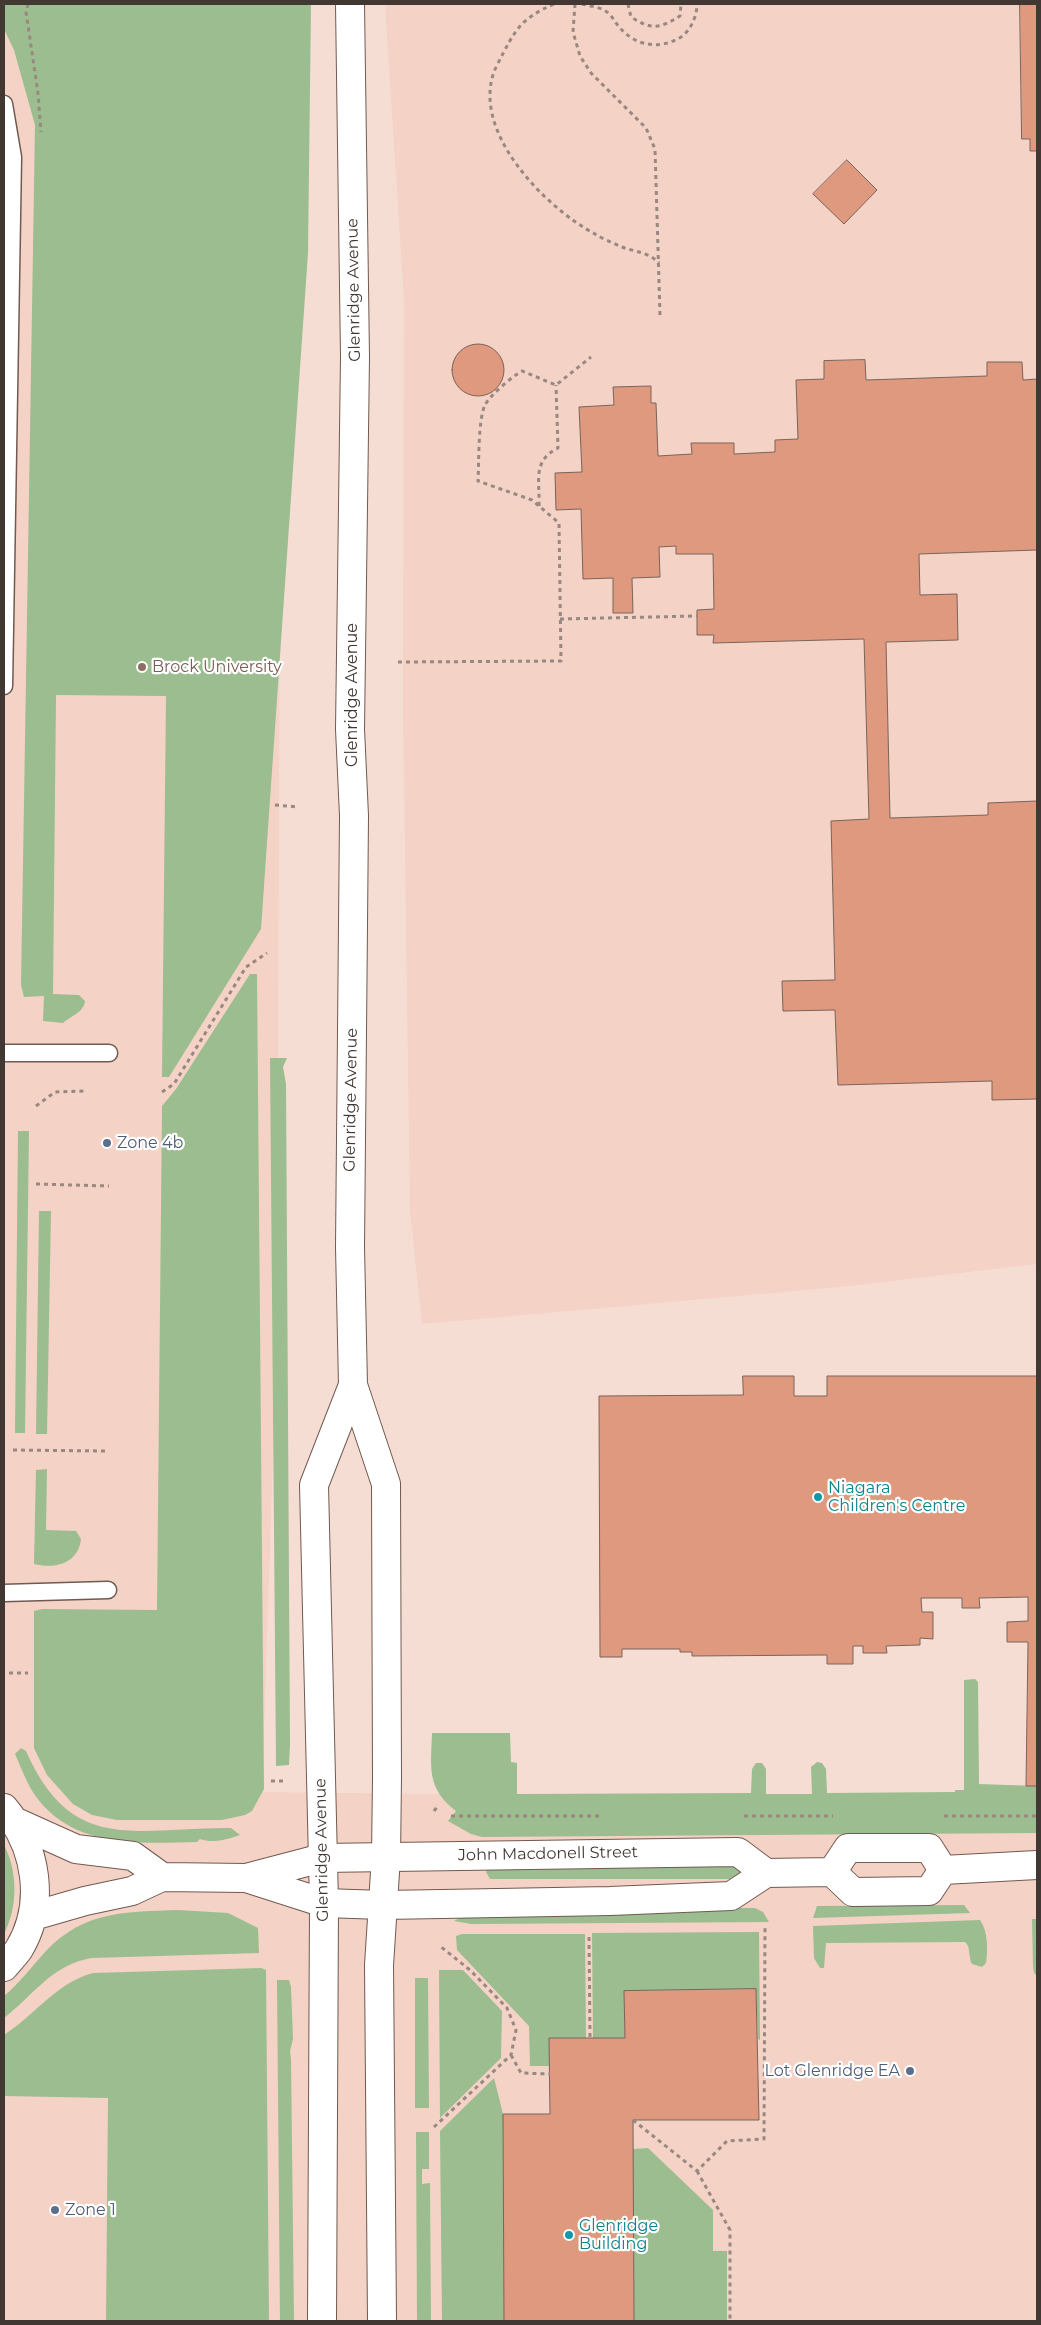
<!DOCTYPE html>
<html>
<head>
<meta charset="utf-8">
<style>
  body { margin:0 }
  #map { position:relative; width:1041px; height:2325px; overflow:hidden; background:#f6ddd3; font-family:Montserrat,sans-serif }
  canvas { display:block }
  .frame { position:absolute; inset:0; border:5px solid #413733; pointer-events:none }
</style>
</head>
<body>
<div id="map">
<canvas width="1041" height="2325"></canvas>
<div class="frame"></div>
</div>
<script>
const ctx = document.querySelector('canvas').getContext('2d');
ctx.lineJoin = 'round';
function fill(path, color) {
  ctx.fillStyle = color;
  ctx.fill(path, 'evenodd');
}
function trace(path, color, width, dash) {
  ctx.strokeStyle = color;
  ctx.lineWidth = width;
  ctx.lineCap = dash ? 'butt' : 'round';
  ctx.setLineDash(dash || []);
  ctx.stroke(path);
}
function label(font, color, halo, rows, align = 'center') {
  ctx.font = font + ' Montserrat,sans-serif';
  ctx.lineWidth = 4.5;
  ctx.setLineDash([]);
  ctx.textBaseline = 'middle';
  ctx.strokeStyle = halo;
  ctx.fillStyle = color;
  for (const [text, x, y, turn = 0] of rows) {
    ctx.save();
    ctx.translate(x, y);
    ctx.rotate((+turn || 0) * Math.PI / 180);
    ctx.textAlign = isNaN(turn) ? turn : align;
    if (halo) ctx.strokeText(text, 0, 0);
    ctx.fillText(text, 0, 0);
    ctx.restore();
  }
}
fill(new Path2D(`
  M4,4H282L277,1331L262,1792L1037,1801V2321H4Z
  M385,4H1037V1264L840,1287L422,1324L410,1210L403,710L404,300Z`), '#f4d2c5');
fill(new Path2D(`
  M4,4H311L308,253L261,929L169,1077H162L166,696L56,695L53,994L79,995L85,1001C84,1012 71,1016 63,1023L43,1021L44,996L24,997L21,985L35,125L14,50L4,29Z
  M250,974H257L264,1789L252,1811L245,1815L222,1820H117L92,1815L73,1804L47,1775L34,1748V1611L42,1609L157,1610L162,1106L176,1089Z
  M270,1058H287L283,1067L286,1084L290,1745L289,1765L276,1766Z
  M18,1131H29L25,1433H15Z
  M39,1211H51L47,1434H36Z
  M47,1469L46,1530L76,1531L81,1539C78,1564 55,1569 34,1564L36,1470Z
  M975,1679L978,1682L979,1784L1037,1786V1833L482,1837L471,1834L448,1821L456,1811C426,1788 431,1767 432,1733H510L511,1762L517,1763V1794L751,1793L752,1769L756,1763H762L766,1769V1794H812L811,1767L817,1762L822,1763L826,1769L827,1793L955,1792V1790H964V1680Z
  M21,1748L26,1751C72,1856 137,1827 231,1828L240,1835C227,1839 214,1844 200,1839L197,1842C140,1843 76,1849 37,1798C27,1785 22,1769 15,1754Z
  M4,1845C18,1872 18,1907 4,1934Z
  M735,1865L741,1872L739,1876L734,1879H490L486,1872L488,1868Z
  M964,1905L970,1913L813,1918L817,1906Z
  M617,1908H755L763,1912L769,1922L471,1924L454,1921L463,1916Z
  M178,1910L228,1913L258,1928L259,1953L92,1958C51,1965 35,1994 4,2018V1996C20,1983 32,1966 46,1951C85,1910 127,1912 178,1910Z
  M1032,1919H1037V1976L1034,1973L1033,1966Z
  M980,1920C988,1931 988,1950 986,1963L982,1967L972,1964C968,1957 971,1947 965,1942L826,1943L824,1968H820L814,1958L813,1926Z
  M759,1932L760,2040L758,2039L756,1989L624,1991L625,2038H593L592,1933Z
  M462,1934H585L586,2038L550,2066H530L529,2026L457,1950L456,1936Z
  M261,1968L266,1970L269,2321H106L108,2098L4,2096V2035C35,2015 56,1983 93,1973Z
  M439,1970H463L502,2011L501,2058L440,2118Z
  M415,1978H428L429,2108H415Z
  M277,1980H289L291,1987L293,2039L290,2051L291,2059L294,2321H280Z
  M494,2078L503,2114L504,2321H442L440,2131Z
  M416,2132H429V2169H422V2184L430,2183L431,2321H417Z
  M648,2148L713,2210V2251H727V2321H634L633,2149Z`), '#9bbd90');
const building = new Path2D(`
  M1020,4H1037V151H1030V139H1022Z
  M847,160L877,190L844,224L813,194Z
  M452 370a26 26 0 1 1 52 0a26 26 0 1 1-52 0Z
  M865,360L866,380L987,376V362H1022L1023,380L1037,379V550L919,554L920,595L957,594L958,640L886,642L890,818L988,815V803L1037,801V1099L992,1100V1081L838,1085L835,1010L783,1011L782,981L835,980L831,821L869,819L864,639L713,643L714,635H697V610L714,609L713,554H676V546L659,547L660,577L632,578L633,613H613V578L583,579L581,509L556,510L555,473L582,472L579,407L614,405L613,387L651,386V403H656L658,456L692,454L691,443H734V454L775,452V440L798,439L796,380L824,379V361Z
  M743,1376H794V1396H827V1376H1037V1786H1026L1028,1642H1007V1622L1028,1621V1597L979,1598L980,1608H962V1598H921L922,1612H933V1639L920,1638V1645L886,1646L887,1653H863V1646H853V1664H827V1655L692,1656V1652H680V1649H622V1657H600L599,1396L743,1395Z
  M756,1989L759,2120H633L634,2321H504L503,2114H550L549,2038H625L624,1991Z`);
fill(building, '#de997e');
trace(building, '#7a645c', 1);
const service = new Path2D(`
  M4,104L13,157L4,686
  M4,1053H109
  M4,1593L108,1590`);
const minor = new Path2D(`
  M322,1858L738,1852L766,1873
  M943,1870L1037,1865
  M832,1872L848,1848H929L943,1870
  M324,1903L383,1905L442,1904L610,1901L731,1896L766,1873L832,1872L853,1892L929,1891L943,1870`);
const tertiary = new Path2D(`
  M4,1808C37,1847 46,1904 19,1949C15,1955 9,1961 4,1967
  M16,1822L76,1849L133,1856L162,1877
  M246,1878L322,1858
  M33,1916L85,1901L132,1891L162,1877L246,1878L324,1903`);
const secondary = new Path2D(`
  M350,4L355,357L350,729L354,816L350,1247L353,1385L386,1484L387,1778L386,1857L379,1965L382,2321
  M322,2321L324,1903L314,1485L353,1385`);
trace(service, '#705a51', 19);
trace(minor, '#705a51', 30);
trace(tertiary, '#705a51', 30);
trace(secondary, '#705a51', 30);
trace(new Path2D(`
  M28,4L26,12L38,93L41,132
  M554,4C518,20 515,31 497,65C466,127 544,207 595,234C603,239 613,243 622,247C635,252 649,252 659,263
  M575,4L573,32L580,56L591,73L646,128L655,149L660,315
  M582,4C590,6 600,7 607,12C613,16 616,25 622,30C638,47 662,49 681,37C691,30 697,16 697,4
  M628,4L631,17C652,30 659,29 680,16L681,4
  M539,506C540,480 532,461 558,448L556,385
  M560,619L697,616
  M398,662L561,661L559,523L532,500L478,481C479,463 478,419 485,405C490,395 513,376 522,371L556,385L591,357
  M275,805L299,807
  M162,1092L174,1084L246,967L267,953
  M36,1106L55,1092L86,1091
  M36,1184L109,1186
  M13,1450L108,1451
  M9,1673H28
  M271,1781H286
  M434,1811L437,1807
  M451,1816H601
  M744,1816H833
  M944,1816H1037
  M589,1937L590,2038
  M511,2055L521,2073L550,2074
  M633,2120L697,2171L727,2141L764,2139L765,1926
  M434,2127L511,2055L516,2030L507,2008L470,1970L440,1946
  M697,2171L730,2230V2321`), '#998881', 3, [4, 4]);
trace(service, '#fff', 16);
trace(minor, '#fff', 28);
trace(tertiary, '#fff', 28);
trace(secondary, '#fff', 28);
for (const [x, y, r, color] of [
  [142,667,5,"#8d6e63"],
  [107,1143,5,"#5c6f8a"],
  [818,1497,5,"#0f9aa8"],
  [910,2071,5,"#5c6f8a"],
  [55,2210,5,"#5c6f8a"],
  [569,2235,5,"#0f9aa8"]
]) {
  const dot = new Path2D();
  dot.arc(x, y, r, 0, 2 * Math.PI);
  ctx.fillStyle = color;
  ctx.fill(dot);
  trace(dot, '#fff', 2);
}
label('16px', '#413733', '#fff', [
  ["Glenridge Avenue",354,290,-91],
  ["Glenridge Avenue",352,695,-90],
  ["Glenridge Avenue",351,1100,-89],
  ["Glenridge Avenue",322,1850,-91],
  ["John Macdonell Street",548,1854,-1]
]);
label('16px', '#785e54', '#fff', [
  ["Brock University",152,667]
], 'left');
label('16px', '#4e5e75', '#fff', [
  ["Zone 4b",117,1143],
  ["Lot Glenridge EA",900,2071,"right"],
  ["Zone 1",65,2210]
], 'left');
label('16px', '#0d838f', '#fff', [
  ["Niagara",828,1488],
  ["Children's Centre",828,1506],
  ["Glenridge",579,2226],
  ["Building",579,2244]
], 'left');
</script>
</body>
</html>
